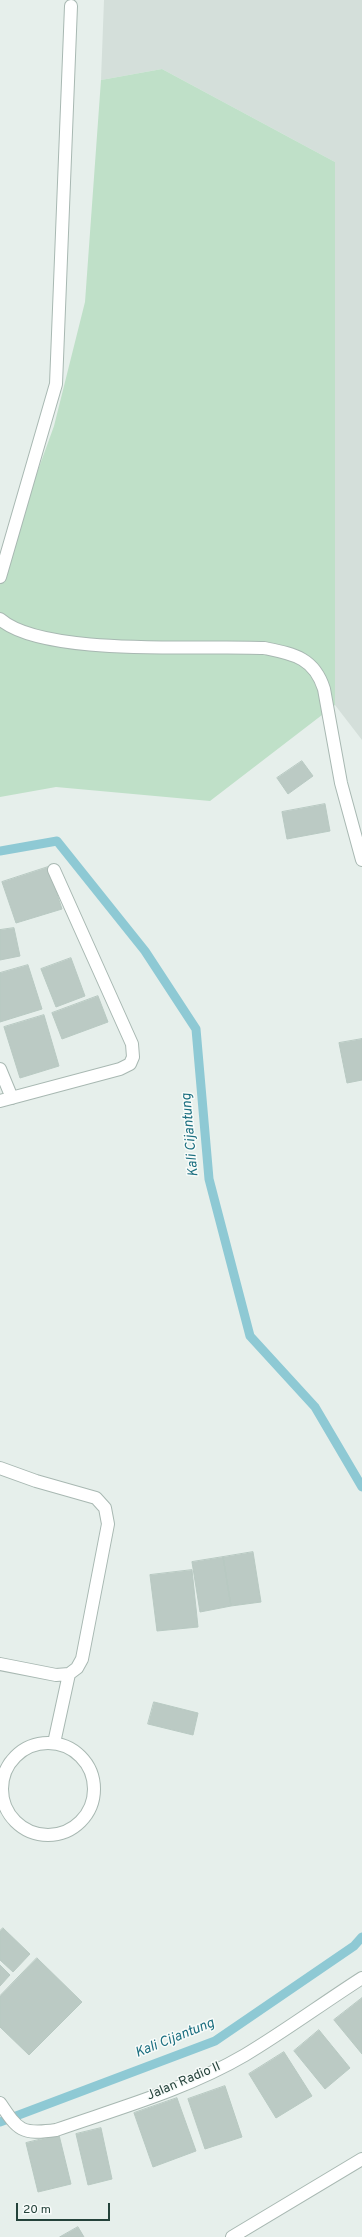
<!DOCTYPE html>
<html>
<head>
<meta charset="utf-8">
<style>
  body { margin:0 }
  #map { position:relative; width:362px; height:2237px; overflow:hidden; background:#e6efeb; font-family:Overpass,sans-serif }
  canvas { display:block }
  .scale { position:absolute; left:16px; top:2203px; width:94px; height:18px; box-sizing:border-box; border:2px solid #24423a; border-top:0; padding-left:5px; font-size:12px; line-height:14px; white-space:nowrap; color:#24423a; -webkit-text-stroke:3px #f7fbf9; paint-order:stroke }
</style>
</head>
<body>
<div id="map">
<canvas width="362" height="2237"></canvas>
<div class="scale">20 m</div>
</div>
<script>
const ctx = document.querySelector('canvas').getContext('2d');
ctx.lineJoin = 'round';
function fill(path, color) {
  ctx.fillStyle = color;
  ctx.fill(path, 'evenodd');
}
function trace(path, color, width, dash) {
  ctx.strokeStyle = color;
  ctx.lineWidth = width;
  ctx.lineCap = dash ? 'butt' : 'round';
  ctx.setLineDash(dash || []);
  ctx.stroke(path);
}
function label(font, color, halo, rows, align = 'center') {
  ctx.font = font + ' Overpass,sans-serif';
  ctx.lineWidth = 3;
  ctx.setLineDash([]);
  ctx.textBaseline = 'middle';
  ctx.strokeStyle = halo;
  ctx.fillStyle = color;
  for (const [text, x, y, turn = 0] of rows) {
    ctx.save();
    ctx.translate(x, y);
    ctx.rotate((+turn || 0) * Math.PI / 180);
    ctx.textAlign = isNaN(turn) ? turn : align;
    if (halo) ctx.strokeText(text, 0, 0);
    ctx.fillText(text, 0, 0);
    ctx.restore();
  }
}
fill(new Path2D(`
  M104,0H362V740L335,705V162L162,69L101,80Z`), '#d4dfda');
fill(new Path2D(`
  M162,69L335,162V705L210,801L56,787L0,797V575L54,426L85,302L101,80Z`), '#bfe0c8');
trace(new Path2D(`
  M0,851L57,841L145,951L196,1029L209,1179L250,1336L315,1407L362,1487
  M0,2122L215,2041L354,1946L362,1937`), '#8ec9d4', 9);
const building = new Path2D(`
  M302,761L313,776L288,794L277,778Z
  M325,804L330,831L287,839L282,812Z
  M48,867L62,909L16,923L2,882Z
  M14,928L20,956L0,960V930Z
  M71,958L85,996L56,1007L41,969Z
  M28,965L42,1009L0,1022V973Z
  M98,996L108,1022L62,1039L52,1013Z
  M44,1015L59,1066L20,1078L4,1027Z
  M362,1039V1080L347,1083L339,1043Z
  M253,1552L261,1602L231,1606L223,1557Z
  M223,1557L231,1606L200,1612L192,1562Z
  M192,1570L198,1627L157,1631L150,1575Z
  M154,1702L198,1713L193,1735L148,1724Z
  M3,1928L30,1954L13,1972L0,1960V1931Z
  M37,1958L82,2002L29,2055L0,2027V1996Z
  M0,1965L10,1975L0,1986Z
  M362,1998V2054L334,2020Z
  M319,2030L350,2068L325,2089L294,2051Z
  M284,2052L312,2096L276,2118L249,2074Z
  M225,2086L242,2137L205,2149L188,2099Z
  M177,2098L196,2151L153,2167L134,2113Z
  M101,2128L112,2179L88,2185L76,2134Z
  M59,2135L71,2184L38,2192L26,2143Z
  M78,2227L84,2237H60Z`);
fill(building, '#bbcac4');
trace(building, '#b8c9c2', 1);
const minor = new Path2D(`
  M0,577L56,384L71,6
  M0,619C43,657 204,645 264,648C293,654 314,657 324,689L341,783L362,860
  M0,1069L12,1098
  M0,1101L120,1069L130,1064L133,1057L132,1044L54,870
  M0,1468L36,1481L96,1498L105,1508L108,1524L82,1659L77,1668L69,1674L54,1743
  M0,1664L56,1675L69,1674
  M2 1789a46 46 0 1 1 92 0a46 46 0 1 1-92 0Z
  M0,2103C18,2130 21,2135 56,2130C119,2108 187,2089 245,2055C285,2031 323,2003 362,1978
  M232,2237L362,2159`);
trace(minor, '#a8b8b2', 14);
trace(minor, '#fff', 12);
label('13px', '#24423a', '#f7fbf9', [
  ["Jalan Radio II",184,2082,-23]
]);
label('italic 14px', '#1c6f80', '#f7fbf9', [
  ["Kali Cijantung",191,1135,-95],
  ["Kali Cijantung",175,2039,-22]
]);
</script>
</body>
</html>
